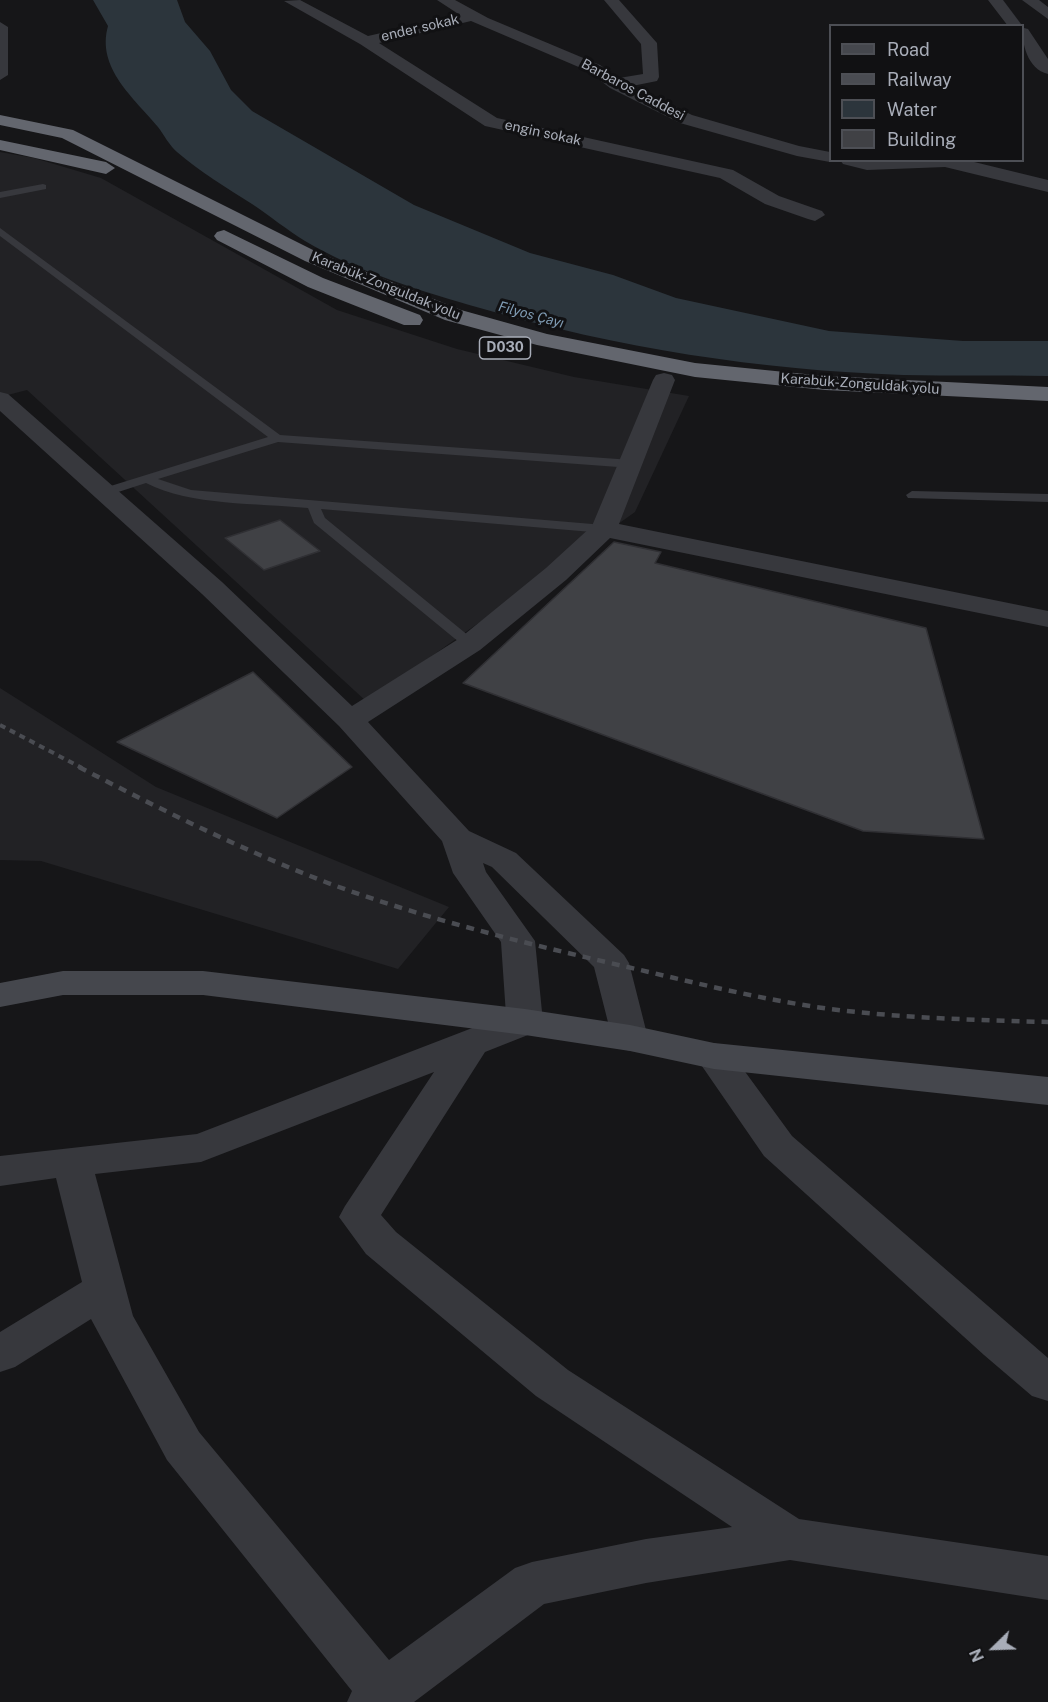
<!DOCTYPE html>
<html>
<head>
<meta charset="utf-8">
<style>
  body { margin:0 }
  #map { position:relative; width:1048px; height:1702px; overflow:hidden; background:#161618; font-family:"Public Sans",sans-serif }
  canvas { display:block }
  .legend { position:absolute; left:829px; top:24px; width:195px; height:138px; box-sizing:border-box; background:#111113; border:2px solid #4d4f55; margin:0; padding:8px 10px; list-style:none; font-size:18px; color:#a8adb8 }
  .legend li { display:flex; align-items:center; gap:12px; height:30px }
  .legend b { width:30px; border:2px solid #4d4f55 }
  .north { position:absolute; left:964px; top:1618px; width:60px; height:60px; -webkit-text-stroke:4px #111113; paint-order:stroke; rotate:247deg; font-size:16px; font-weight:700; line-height:24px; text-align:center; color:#a8adb8 }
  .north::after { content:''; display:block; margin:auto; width:21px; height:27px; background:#a8adb8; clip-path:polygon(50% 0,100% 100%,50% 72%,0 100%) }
</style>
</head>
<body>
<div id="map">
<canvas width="1048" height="1702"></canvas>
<ul class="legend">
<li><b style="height:8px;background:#45474d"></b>Road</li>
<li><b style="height:8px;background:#4a4c52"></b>Railway</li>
<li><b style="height:16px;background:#2c353c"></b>Water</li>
<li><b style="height:16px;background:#404145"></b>Building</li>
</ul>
<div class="north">N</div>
</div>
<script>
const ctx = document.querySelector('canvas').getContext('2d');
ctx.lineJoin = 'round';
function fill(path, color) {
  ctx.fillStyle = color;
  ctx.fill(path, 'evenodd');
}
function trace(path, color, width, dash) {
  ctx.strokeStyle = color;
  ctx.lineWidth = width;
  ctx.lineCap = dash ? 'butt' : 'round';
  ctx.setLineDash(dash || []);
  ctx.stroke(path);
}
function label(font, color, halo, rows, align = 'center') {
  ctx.font = font + ' "Public Sans",sans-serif';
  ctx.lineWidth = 6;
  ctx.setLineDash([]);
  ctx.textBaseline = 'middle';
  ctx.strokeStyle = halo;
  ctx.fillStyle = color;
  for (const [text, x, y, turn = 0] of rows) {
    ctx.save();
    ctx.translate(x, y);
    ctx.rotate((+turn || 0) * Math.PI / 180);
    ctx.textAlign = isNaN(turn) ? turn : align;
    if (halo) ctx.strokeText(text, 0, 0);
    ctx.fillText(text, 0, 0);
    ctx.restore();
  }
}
fill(new Path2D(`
  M0,152L34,158L101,178L337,310L457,349L574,377L689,396L635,512L367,702L27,390L0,397Z
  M0,688L156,787L449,907L398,969L41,861L0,860Z`), '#222225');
fill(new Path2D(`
  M93,0H177L185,22L210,51L231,90L252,111L414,205L530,253L613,275L676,298L829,331L963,341H1048V376C1000,375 951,376 903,375C759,370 618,348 480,308C424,292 355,271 305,241C287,230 270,216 252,204C227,188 200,172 177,152C169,145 164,135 158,127C134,98 96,68 108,26Z`), '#2c353c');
const building = new Path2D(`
  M280,520L320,551L264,570L225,538Z
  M614,542L661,552L655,563L926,628L984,839L863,831L463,683Z
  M253,672L352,767L277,818L117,742Z`);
fill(building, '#404145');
trace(building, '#303034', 1.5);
fill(new Path2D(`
  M43,184L46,185V189L0,198V192Z
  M0,228L280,435L632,460L638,464L632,468L278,442L158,479L191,490L604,525L611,529L604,533L321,509L325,518L475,641L477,644L475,647H465L314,523L308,508C257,503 191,506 146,483L109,495H101V489L268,437L0,236Z
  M912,491L1048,494V502L908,498L906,495Z`), '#37383d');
fill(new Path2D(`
  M300,0L368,36L460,15L437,0H455L488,18L600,65L619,78L643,74L641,44L604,0H619L657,43L659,77L657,81L632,86L692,115L799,146L830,152V160L836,161L830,162L797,156L680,123L610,88L588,71L471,21L379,43L497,118L733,170L779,196L822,211L825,215L815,221L808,219L765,204L720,178L485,126L360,44L284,1Z
  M988,0H1003L1024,28L1028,29L1048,59V74C1027,69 1022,43 1022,26H1008Z
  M1022,0H1039L1048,7V19Z
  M0,22L8,27V75L0,80Z
  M840,160H966L1048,180V192L945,167L867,170L843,164Z
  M664,373L672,375L675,380L619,524L1048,611V627L610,538L566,580L480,650L368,722L469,831L516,853L624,955L629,963L648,1038L643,1047L630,1051L617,1047L612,1038L594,967L492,867L483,863L486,872L535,941L543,1022L538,1031L485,1052L381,1215L396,1232L568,1370L799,1519L1048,1556V1600L790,1560L646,1583L544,1604L414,1702H347L352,1691L167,1460L91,1319L15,1367L0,1372V1332L82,1282L56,1178L0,1186V1156L197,1134L506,1015L501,942L453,873L442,841L339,726L202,594L0,411V392L8,394L222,582L352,706L460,638L546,568L592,526L653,380L656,375ZM434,1072L345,1206L339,1217L366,1254L536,1396L732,1527L646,1539L532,1562L515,1568L389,1660L199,1432L133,1316L95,1174L201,1162Z
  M714,1043L727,1047L792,1136L1048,1358V1401L1032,1396L984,1355L764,1156L695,1056L701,1047Z`), '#37383d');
fill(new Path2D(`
  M63,971H203L525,1009L630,1025L714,1043L1048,1077V1105L714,1069L630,1051L525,1035L203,995H63L0,1007V983Z`), '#45474d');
fill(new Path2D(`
  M0,115L73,130L319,253L461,310L547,334L695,363L825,376L1048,387V401L825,390L695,377L537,345L445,320L305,261L62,138L0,125Z
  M0,140L106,162L115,168L106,174L0,150Z
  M224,230L323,278L420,315L423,320L420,325H404L308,287L217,240L214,236L217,232Z`), '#63666e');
trace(new Path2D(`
  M0,725L82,768`), '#4a4c52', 4, [6, 5]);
trace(new Path2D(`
  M79,767C160,809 242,850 328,883C428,920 532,945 636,969C700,984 764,1000 830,1009C902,1018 975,1020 1048,1022`), '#4a4c52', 4.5, [8, 7]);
label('14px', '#a8adb8', '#111113', [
  ["ender sokak",420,28,-13],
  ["Barbaros Caddesi",633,90,28],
  ["engin sokak",543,133,12],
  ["Karabük-Zonguldak yolu",386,286,22],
  ["Karabük-Zonguldak yolu",860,384,4]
]);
label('italic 14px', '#7f9bb3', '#111113', [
  ["Filyos Çayı",531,315,15]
]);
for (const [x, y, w] of [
  [505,348,51]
]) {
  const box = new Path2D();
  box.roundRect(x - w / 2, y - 11, w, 22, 4.5);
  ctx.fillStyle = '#111113';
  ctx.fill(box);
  trace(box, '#a8adb8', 1.5);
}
label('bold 14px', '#a8adb8', null, [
  ["D030",505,348]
]);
</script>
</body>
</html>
